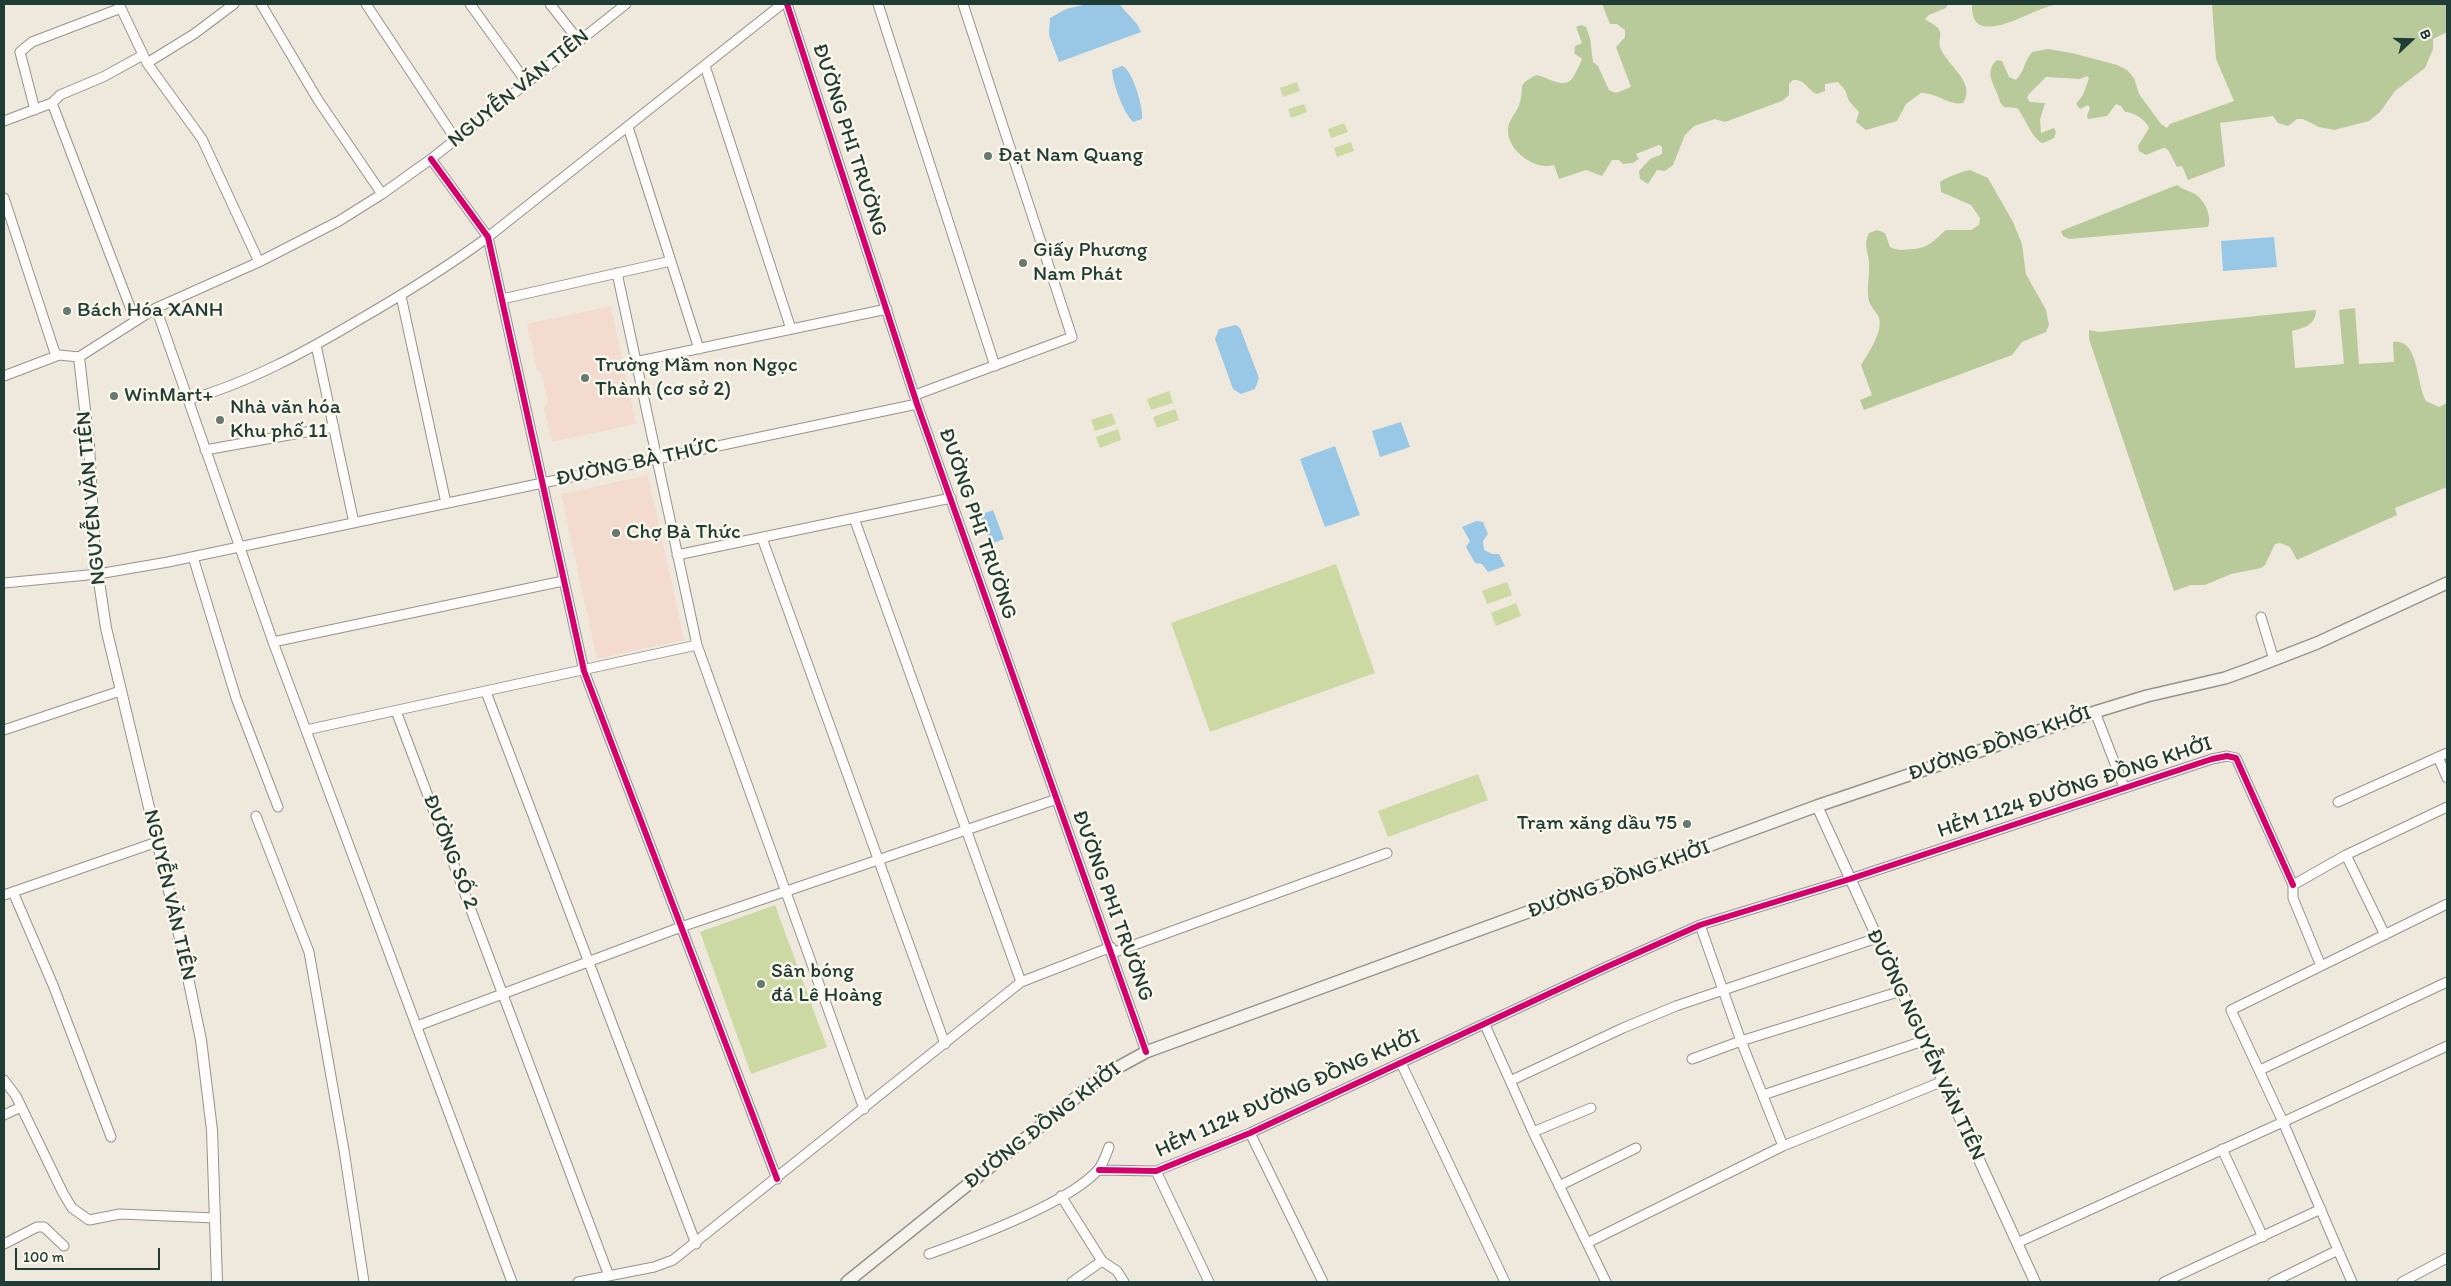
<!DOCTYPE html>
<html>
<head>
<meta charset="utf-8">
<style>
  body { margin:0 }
  #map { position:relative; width:2451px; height:1286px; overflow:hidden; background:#efe9dd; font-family:Itim,sans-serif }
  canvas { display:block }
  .frame { position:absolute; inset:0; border:5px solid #1f3d34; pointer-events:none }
  .north { position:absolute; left:2386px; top:15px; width:50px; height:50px; -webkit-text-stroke:4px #fbf7ec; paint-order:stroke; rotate:69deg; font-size:14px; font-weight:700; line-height:20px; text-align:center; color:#1f3d34 }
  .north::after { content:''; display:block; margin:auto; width:18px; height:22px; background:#1f3d34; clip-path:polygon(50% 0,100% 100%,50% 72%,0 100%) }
  .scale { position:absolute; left:15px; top:1248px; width:145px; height:22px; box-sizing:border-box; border:2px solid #1f3d34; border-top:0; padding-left:6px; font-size:15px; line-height:18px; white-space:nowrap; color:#1f3d34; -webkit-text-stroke:4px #fbf7ec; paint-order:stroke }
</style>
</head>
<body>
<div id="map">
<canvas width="2451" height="1286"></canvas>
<div class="frame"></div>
<div class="north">B</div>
<div class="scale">100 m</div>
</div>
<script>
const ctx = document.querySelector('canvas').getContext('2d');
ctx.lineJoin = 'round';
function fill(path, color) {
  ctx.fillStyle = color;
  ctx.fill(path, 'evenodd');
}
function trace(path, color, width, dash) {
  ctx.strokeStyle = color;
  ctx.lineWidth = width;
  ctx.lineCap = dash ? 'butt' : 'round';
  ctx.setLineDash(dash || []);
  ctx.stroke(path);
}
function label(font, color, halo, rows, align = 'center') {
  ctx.font = font + ' Itim,sans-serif';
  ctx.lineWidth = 5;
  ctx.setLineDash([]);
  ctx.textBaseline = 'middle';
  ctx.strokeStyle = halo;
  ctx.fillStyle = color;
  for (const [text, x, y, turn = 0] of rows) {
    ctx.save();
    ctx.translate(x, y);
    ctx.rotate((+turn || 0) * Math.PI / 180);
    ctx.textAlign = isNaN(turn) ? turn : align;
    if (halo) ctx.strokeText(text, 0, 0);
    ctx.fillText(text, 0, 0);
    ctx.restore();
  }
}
fill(new Path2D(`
  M611,306L636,424L552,442L544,408L548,403L542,374L537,370L527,324Z
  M648,475L684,640L597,659L561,494Z`), '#f3dccf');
fill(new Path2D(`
  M1297,82L1300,91L1283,97L1280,88Z
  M1304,104L1307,112L1291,118L1288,109Z
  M1344,123L1348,132L1331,138L1328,129Z
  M1351,142L1354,151L1337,157L1334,148Z
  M1169,391L1173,403L1151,410L1147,399Z
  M1175,409L1179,420L1157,428L1153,417Z
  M1112,413L1116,424L1095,431L1091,420Z
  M1118,429L1121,440L1100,448L1096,437Z
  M1336,564L1375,673L1210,732L1171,623Z
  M1507,582L1512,595L1487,604L1482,591Z
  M1516,603L1521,616L1496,626L1491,613Z
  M1478,774L1488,800L1388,837L1378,811Z
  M775,905L827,1047L751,1074L700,932Z`), '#ccd9a2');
fill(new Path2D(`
  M1602,4H1948L1946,8L1929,15L1925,19C1929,22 1935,25 1938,28C1943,34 1938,41 1940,47C1946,65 1977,82 1963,103C1949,106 1936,92 1921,93L1906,104L1897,121L1866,130L1856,122L1859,112L1849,101L1845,90L1838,82L1825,84V91L1817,94C1806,89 1806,79 1793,80L1789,84V95L1782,101L1725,122L1715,119L1694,126L1685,135L1673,165L1665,171L1657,170L1648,184L1640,179L1639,171L1650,159L1662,154V147L1659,145L1636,154L1639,159L1633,163L1623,164L1619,160H1612L1602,176L1586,170L1559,179L1554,165C1535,171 1507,150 1508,130C1508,120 1516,114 1519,105C1526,88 1514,85 1537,75C1550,78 1567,92 1575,74C1577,69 1580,65 1582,59L1574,53L1575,46L1582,43L1576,27L1581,25L1586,27L1590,38L1593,62L1598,66L1609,90L1616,93L1631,87L1616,47L1625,37V30L1617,24H1610Z
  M1972,4H2070C2064,5 2059,5 2054,5C2034,9 1999,33 1980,25C1972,21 1972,11 1972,4Z
  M2212,4H2447V32L2433,39V49L2425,68L2395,91L2380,112L2369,121L2334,130L2319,127L2303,119H2297L2288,126L2278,123L2273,116L2220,123L2225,166L2188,180L2182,166L2177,167C2164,142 2170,146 2146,155L2139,151L2138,146L2149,128C2146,120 2134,112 2125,112L2121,106L2116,104L2107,116L2088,119L2087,116L2090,108L2088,105L2080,109L2076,104L2083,95L2089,78L2087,76L2080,79L2046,77L2029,94L2027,98L2030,102L2045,103L2040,120L2041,133L2054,128L2056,132L2054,138L2043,143C2033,141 2025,117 2017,108L2004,107C1999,102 1999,98 1997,93C1992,81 1985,71 1997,60L2002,61L2009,77L2016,80C2025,71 2024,61 2032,52L2048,49L2072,53L2117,65L2127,70L2134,78L2139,94L2161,124L2167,128L2170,124L2234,101L2216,59Z
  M1970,170L1988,178L2013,222L2022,244L2026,274L2046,310L2049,325L2046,332L2022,342L2012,355L1864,410L1860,400L1872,395L1861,365C1868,354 1883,332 1879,318C1877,312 1871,308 1869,301C1866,289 1870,275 1869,262C1868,251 1863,244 1869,233L1877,230L1885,233L1890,247C1899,251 1904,250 1913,249C1929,248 1934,240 1946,230H1971L1979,225L1980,218L1971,205L1941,192L1940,182C1945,178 1963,171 1970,170Z
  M2177,185C2184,191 2193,191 2199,197C2206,204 2212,217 2208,227L2069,239L2063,236L2061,231Z
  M2355,308L2359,364L2394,362L2393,342C2419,337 2416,384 2426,401L2439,407L2447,403V487L2395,508L2397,515L2297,560L2290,547L2280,543L2275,544L2265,565L2261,568L2231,574L2205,585H2191L2174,591L2089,339V330L2099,332L2316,310C2316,325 2304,328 2292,331L2295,368L2344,364L2339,310Z`), '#b8ca9a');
fill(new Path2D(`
  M1087,4H1119L1137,24L1141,32L1059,62L1049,35L1050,18L1066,9Z
  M1122,66C1132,68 1144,109 1142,119L1133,122C1123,112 1113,84 1112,70Z
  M2274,237L2277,267L2223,271L2221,241Z
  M1236,325L1240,328L1259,378L1255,389L1241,394L1233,389L1215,339L1219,329Z
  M1401,422L1410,447L1380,457L1372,431Z
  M1335,446L1360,515L1325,527L1300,459Z
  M993,510L1004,539L991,544L980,515Z
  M1476,521L1483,522L1488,534L1483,541L1484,550L1492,554H1499L1505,566L1488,572L1482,564L1475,563L1466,547L1470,541L1462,527Z`), '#99c7e6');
const minor = new Path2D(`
  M119,4L147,63L202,139L259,262
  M261,4L318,100L382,194
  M366,4L456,140
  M470,4L527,83
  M550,4L579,41
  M787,4L917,404L1146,1052
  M878,4L995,366
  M147,63L194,34L234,4
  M705,66L791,329
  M52,103L135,320
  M35,110L20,52L32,42L121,8
  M4,121L52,103L60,95L103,77L143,55
  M628,127L699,349
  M431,159L488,237L584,671L777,1179
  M4,198L56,356
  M617,273L697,645L864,1109
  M401,296L446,503
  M502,299L671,261
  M156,308L273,642L512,1282
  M316,345L354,523
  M635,362L887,309
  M4,376L59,355L79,357L156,308L259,262L339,221L382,194L431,159L626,4
  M915,395L1072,337L963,4
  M188,400C248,383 303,353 357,321C402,295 446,268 488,237L782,4
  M205,450L334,427
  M854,518L1021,982
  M762,538L945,1044
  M677,555L951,498
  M193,557L236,698L278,807
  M4,583L98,574L168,562L917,404
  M2261,617L2274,660
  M273,642L563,581
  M486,692L696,1244
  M396,711L609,1276
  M2095,712L2124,787
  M4,730L120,691
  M306,730L697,645
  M2438,757L2447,778
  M2338,802L2447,753
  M256,816L309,952L344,1150L364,1282
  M2346,855L2447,807
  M13,892L53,985L111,1137
  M4,895L157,842
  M1700,925L1741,1041L1783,1146
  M2385,935L2346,855L2293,885V898L2321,966L2447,904
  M1112,953L1387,853
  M1485,1025L1533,1132L1606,1282
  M417,1026L681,927L1057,799
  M1692,1059L1741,1041L1901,991
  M1401,1063L1505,1282
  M2260,1070L2447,982
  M4,1080L16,1096L63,1193L72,1208L89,1220L120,1214L215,1218
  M1510,1081L1623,1028L1676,1006L1877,938
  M1763,1095L1923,1041
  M4,1115L21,1107
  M1533,1132L1591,1108
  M1250,1133L1323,1282
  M2222,1149L2263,1237
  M1099,1170L1156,1171L1250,1133L1604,968L1700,925L1850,879L2212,759L2227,756L2236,758L2293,885
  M1156,1171L1209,1282
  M1559,1186L1636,1148
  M1061,1196L1102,1261L1117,1271L1124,1282
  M1587,1243L1783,1146L1941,1082
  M2017,1243L2283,1122L2231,1010L2321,966
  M4,1244L37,1227H44L64,1246
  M2338,1250L2283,1122L2447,1046
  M929,1254C971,1239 1068,1203 1097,1171C1103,1165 1106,1155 1109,1147
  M578,1282L654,1267L673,1260L1021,982L1111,947
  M1072,1282L1102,1261
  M2164,1282L2321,1209
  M2273,1282L2338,1250L2352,1282
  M2402,1282L2447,1258`);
const tertiary = new Path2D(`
  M79,357L89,445L95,555L106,628L176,920L201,1040L212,1130L217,1282
  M1817,806L2035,1282`);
const secondary = new Path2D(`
  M847,1282L1104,1075L1146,1052L1817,806L2095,712L2147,696L2225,678L2250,669L2317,643L2447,583`);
trace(minor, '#93948d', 11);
trace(tertiary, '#93948d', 12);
trace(secondary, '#93948d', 14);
trace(minor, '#fdfcfa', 9);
trace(tertiary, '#fdfcfa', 10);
trace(secondary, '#f6f2ec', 11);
trace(new Path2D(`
  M787,4L917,404L1146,1052
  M431,159L488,237L584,671L777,1179
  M1099,1170L1156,1171L1250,1133L1604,968L1700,925L1850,879L2212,759L2227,756L2236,758L2293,885`), '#d6006c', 6);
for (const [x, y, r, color] of [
  [988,156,5,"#68796f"],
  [1023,263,5,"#68796f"],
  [67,311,5,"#68796f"],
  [585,378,5,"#68796f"],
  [114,396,5,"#68796f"],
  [220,420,5,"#68796f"],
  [616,533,5,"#68796f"],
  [1687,824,5,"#68796f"],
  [761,984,5,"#68796f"]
]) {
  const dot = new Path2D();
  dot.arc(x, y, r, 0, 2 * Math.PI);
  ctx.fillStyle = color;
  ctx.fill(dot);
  trace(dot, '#fbf7ec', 2);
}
label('21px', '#1f3d34', '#fbf7ec', [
  ["NGUYỄN VĂN TIÊN",519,89,-39],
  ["ĐƯỜNG PHI TRƯỜNG",849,140,72],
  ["ĐƯỜNG BÀ THỨC",637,463,-12],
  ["NGUYỄN VĂN TIÊN",92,498,-95],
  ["ĐƯỜNG PHI TRƯỜNG",977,524,71],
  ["ĐƯỜNG ĐỒNG KHỞI",2000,744,-19],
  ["HẺM 1124 ĐƯỜNG ĐỒNG KHỞI",2075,788,-18],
  ["ĐƯỜNG SỐ 2",450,852,69],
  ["ĐƯỜNG ĐỒNG KHỞI",1619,880,-20],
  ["NGUYỄN VĂN TIÊN",169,895,77],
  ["ĐƯỜNG PHI TRƯỜNG",1112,906,70],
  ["ĐƯỜNG NGUYỄN VĂN TIÊN",1925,1045,65],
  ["HẺM 1124 ĐƯỜNG ĐỒNG KHỞI",1288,1094,-24],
  ["ĐƯỜNG ĐỒNG KHỞI",1043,1126,-38]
]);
label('21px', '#1f3d34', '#fbf7ec', [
  ["Đạt Nam Quang",998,156],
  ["Giấy Phương",1033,251],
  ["Nam Phát",1033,275],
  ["Bách Hóa XANH",77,311],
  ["Trường Mầm non Ngọc",595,366],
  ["Thành (cơ sở 2)",595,390],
  ["WinMart+",124,396],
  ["Nhà văn hóa",230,408],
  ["Khu phố 11",230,432],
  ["Chợ Bà Thức",626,533],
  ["Trạm xăng dầu 75",1677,824,"right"],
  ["Sân bóng",771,972],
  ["đá Lê Hoàng",771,996]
], 'left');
</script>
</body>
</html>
